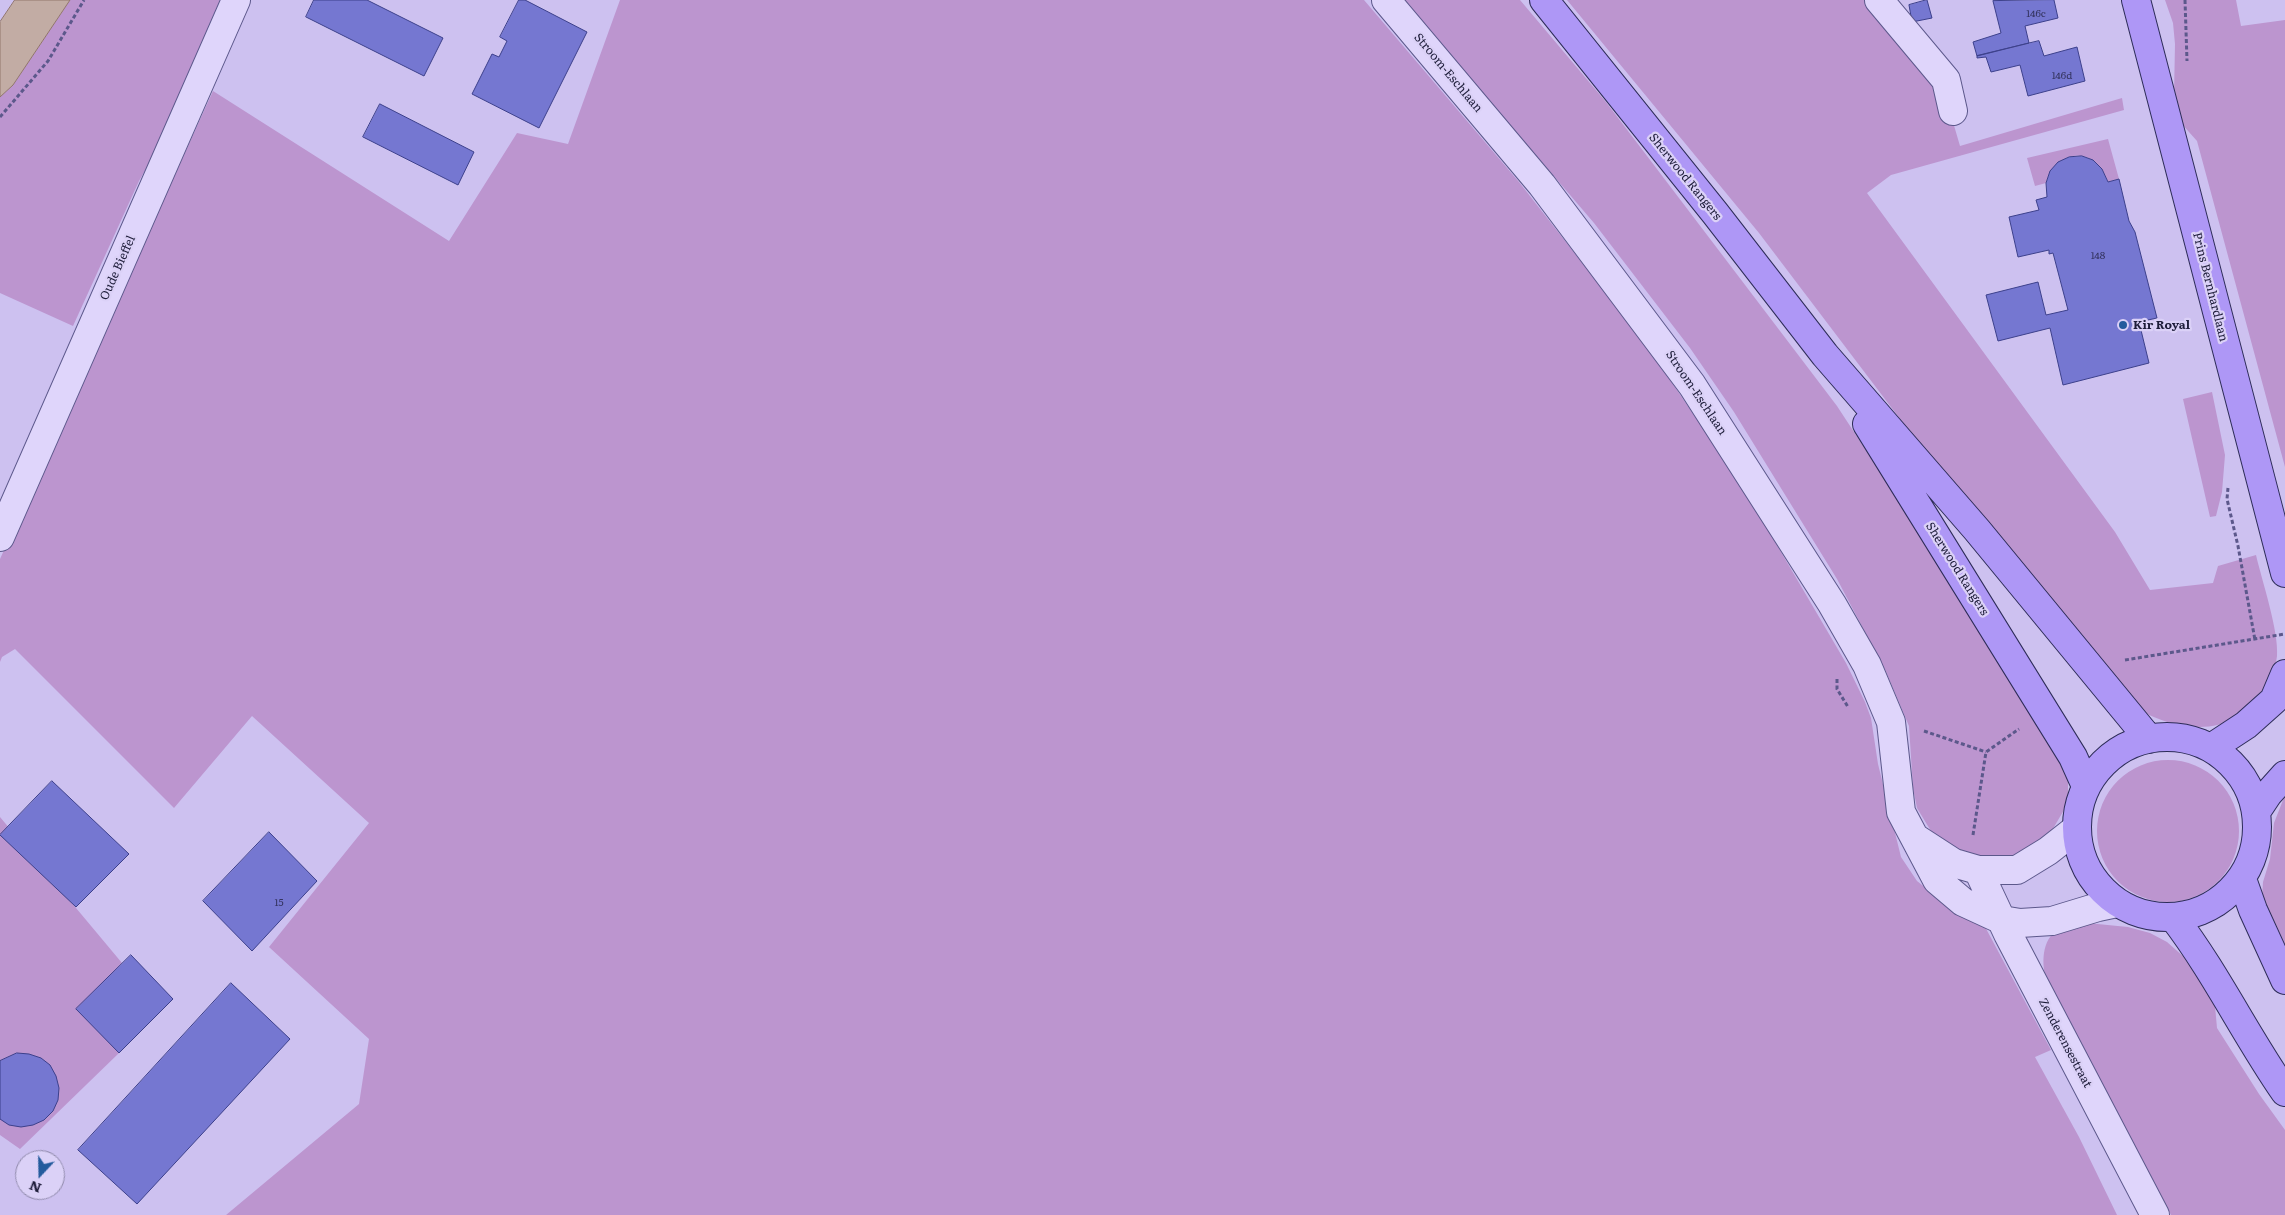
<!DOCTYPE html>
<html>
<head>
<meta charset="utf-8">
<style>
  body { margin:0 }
  #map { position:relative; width:2285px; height:1215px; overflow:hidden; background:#cdc1f0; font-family:Literata,serif }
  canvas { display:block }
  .north { position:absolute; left:15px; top:1150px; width:50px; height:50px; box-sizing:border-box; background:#dbd1f7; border:1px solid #8f89ab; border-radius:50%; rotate:201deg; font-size:14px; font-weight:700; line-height:20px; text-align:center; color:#1e1d3a }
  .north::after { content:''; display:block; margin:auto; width:18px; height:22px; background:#245b9d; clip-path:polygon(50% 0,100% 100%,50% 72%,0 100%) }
</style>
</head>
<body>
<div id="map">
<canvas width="2285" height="1215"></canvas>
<div class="north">N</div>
</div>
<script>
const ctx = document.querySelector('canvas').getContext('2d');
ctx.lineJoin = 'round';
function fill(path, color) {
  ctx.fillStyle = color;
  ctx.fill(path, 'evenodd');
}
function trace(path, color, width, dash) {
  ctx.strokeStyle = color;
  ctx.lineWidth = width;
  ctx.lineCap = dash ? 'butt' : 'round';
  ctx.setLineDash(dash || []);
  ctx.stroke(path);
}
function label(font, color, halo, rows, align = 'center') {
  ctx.font = font + ' Literata,serif';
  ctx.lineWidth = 4.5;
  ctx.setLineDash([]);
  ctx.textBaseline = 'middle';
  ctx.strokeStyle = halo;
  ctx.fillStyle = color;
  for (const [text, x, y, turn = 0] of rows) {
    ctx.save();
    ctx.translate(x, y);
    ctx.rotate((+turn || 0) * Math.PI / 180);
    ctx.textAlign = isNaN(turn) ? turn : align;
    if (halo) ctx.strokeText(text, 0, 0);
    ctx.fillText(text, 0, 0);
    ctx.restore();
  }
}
fill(new Path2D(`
  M70,0H220L152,158L139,181L73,326L0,293V97L13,85Z
  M620,0H1364L1519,182L1648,347L1747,494L1846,663L1865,702L1871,718L1878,764L1901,857L1917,881L1948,906L1983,923L2051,1050L2035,1057L2079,1137L2117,1215H226L359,1104L369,1039L269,947L369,823L252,716L174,808L15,649L2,657L0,662V559L213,91L449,241L517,133L568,144Z
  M1403,0H1520L1606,102L1837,406L1933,553L2065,767L2068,780V797L2064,810L2051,832L2028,853L2002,861L1964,855L1934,836L1917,808L1913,788L1909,726L1886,672L1837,579L1734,412L1690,348L1594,223Z
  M1567,0H1870L1941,81L1960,146L2122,98L2124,110L1891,175L1867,193L2115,532L2150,590L2213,583L2218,566L2256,555C2262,581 2279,631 2277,656C2275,674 2266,690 2253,702C2248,707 2242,714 2236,717C2208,735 2169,726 2141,711L1941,473L1759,233Z
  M2165,0H2236L2241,26L2285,20V467L2197,141L2181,123L2174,95L2175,44L2173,23Z
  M2108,139L2119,179L2108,182C2095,146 2058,148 2046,183L2035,186L2027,158Z
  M2212,392L2225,455L2222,492L2216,516L2210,517L2183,399Z
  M2097 831a71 71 0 1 1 142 0a71 71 0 1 1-142 0Z
  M2285,795V949L2262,898L2263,882L2270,859L2274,823Z
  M0,817L122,963L86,1010L119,1053L20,1149L0,1135Z
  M2087,923L2128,927L2150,933L2167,942L2184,957L2196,971L2215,1006L2217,1028L2259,1094L2285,1130V1215H2171L2046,979C2041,961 2042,935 2063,927C2071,925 2080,924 2087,923Z`), '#bc95cf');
const water = new Path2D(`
  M15,0H70L13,85L0,97V22Z`);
fill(water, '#c2aca4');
trace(water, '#91766a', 1);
const building = new Path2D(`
  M314,0H367L443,38L424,76L306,17Z
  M519,0H525L587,32L539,128L472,94L492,54L499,57L507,41L500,37Z
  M1927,0L1932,18L1912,22L1909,5Z
  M2054,0L2058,18L2025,26L2029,43L1977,56L1973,42L2001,33L1993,1Z
  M2039,41L2044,56L2077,47L2085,81L2028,96L2020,65L1991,72L1986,57L1977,58V56Z
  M380,104L474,152L458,185L363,137Z
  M2082,156L2093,160L2102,169L2108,182L2119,179L2129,221L2135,232L2157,318L2139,322L2149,363L2063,385L2050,328L1998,341L1986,295L2038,282L2046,315L2068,310L2053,253L2049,254V250L2018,257L2009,217L2039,210L2036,200L2047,197L2046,183L2050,171L2058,162L2069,157Z
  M52,781L129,854L76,907L0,835Z
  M269,832L317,881L252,951L203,901Z
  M131,955L173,999L119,1053L76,1009Z
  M231,983L290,1039L137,1204L78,1150Z
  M17,1053L29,1054L41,1058L50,1065L56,1076L59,1088L58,1100L53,1111L44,1120L33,1125L21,1127L9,1125L0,1119V1061Z`);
fill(building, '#7577d1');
trace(building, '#3c408b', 1);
const minor = new Path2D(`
  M1386,0L1542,185L1692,385L1832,604L1867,665L1891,722L1901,812L1937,880L1963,902L2002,920L2020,923L2052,921L2098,907L2117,903
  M1879,0L1946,80L1953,111
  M0,537L236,0
  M1917,839L1954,863L1978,870H2017L2048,851L2076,829
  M1978,870L2008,934L2155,1215`);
const major = new Path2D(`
  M1544,0L1715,213L1825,355L1977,530L2149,739
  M2136,0L2285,573
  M1867,424L2073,757L2086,786
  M2077 827a90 90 0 1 1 180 0a90 90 0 1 1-180 0Z
  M2211,748L2246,725L2274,700L2285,674
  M2256,812L2268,794L2285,775
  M2242,879L2253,910L2285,980
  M2174,918C2216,973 2246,1036 2285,1092`);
trace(minor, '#5c588b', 30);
trace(major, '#2d2c58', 30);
trace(new Path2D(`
  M2185,0L2187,61
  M0,117L48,61L84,0
  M2228,488L2227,499L2238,546L2255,640
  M2125,660L2285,634
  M1837,679V689L1848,707
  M1924,731L1986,752
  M1973,835L1986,752L2019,729`), '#5c588b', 3, [4, 2.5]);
trace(minor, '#dfd5fb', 28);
trace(major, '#ae97f6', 28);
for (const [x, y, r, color] of [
  [2123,325,5,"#245b9d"]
]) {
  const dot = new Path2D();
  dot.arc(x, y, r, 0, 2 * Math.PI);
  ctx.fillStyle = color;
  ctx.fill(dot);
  trace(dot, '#dbd1f7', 2);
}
label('10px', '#343460', null, [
  ["146c",2036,14],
  ["146d",2062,76],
  ["148",2098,256],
  ["15",279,903]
]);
label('12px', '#1e1d3a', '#dbd1f7', [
  ["Stroom-Eschlaan",1448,73,50],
  ["Sherwood Rangers",1685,177,51],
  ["Oude Bieffel",118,268,-66],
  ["Prins Bernhardlaan",2210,287,76],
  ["Stroom-Eschlaan",1696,393,56],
  ["Sherwood Rangers",1957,569,58],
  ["Zenderensestraat",2065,1043,62]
]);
label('bold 12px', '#1e1d3a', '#dbd1f7', [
  ["Kir Royal",2133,325]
], 'left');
</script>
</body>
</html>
